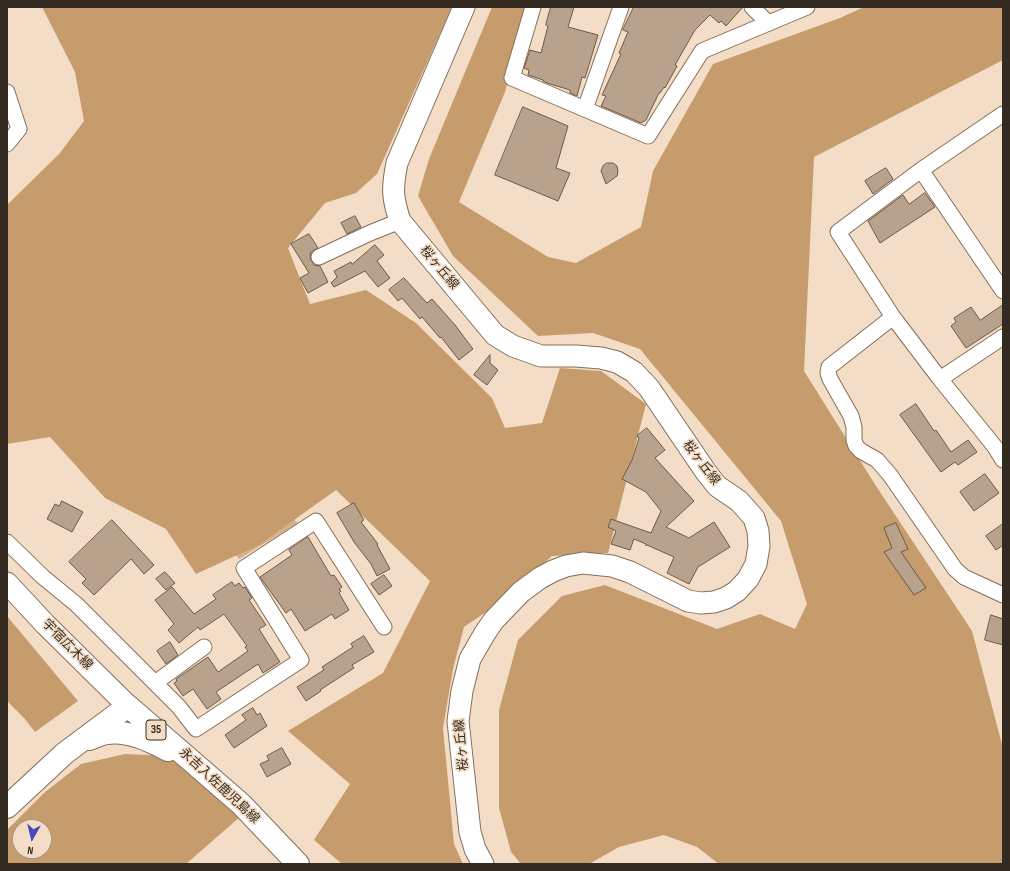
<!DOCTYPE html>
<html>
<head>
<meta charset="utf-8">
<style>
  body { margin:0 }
  #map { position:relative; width:1010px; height:871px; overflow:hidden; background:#f4ddc6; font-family:"Sofia Sans Condensed",sans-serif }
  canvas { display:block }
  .frame { position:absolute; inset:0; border:8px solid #332a21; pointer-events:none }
  .north { position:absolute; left:12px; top:819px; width:40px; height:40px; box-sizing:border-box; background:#f4ddc6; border:1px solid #a79584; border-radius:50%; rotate:188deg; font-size:11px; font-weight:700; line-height:16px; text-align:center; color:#332a21 }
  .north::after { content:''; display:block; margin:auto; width:14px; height:18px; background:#4b47bd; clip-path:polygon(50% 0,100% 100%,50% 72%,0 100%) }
</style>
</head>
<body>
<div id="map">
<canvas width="1010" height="871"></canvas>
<div class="frame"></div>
<div class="north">N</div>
</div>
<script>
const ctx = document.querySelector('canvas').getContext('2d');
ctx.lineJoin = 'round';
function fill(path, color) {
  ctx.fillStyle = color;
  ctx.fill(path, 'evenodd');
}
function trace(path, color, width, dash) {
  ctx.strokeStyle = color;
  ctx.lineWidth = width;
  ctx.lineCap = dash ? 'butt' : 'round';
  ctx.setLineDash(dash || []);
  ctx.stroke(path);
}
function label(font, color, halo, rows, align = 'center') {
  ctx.font = font + ' "Sofia Sans Condensed","Noto Sans JP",sans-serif';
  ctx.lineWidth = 3.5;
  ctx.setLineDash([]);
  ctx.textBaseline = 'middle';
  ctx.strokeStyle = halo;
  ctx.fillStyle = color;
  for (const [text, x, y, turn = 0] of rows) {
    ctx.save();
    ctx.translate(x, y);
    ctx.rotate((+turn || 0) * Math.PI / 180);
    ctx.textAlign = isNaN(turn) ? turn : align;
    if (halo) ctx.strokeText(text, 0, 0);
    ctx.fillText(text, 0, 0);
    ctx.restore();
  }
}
fill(new Path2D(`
  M284,512L298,523L239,559L227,545Z`), '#d5b088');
fill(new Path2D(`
  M42,7H452L377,174L356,193L325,203L288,248L310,304L366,290L416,323L492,398L505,428L542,423L560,368L601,371L646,404L608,553L552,556L502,601L464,627L453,669L443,728L454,844L463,864H342L314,840L350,784L288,731L383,673L430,581L336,490L259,545L196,574L166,529L105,498L50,437L7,444V205L60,153L84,121L75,72Z
  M492,7H527L505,92L459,202L548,257L576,263L641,227L653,171L713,64L840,18L864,7H1003V60L814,157L804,371L876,486L972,631L1003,748V864H719L697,847L664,835L619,847L589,864H521L511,852L499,808V710L518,640L562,596L605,585L717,629L760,614L795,629L807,604L781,521L640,349L593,333L538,336L453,256L418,196L429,159Z
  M7,616L78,701L35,732L24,718L7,701Z
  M125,754L171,756L241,816L186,864H7V830L45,792L81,764ZM20,827H44V851H20Z`), '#c79c6d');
const building = new Path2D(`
  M551,7H574L568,27L598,35L585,78L582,77L577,96L570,93V90L547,83L543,81V80L528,75L529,70L524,68L530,50L541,53L548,26L546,25Z
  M634,7H743L726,26L721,21L719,23L710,15L695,30L675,65L677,66L665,88L664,87L660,93H659L646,120L641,123L601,106L606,96L602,95L621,54L619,53L628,32L623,30Z
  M523,107L568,126L556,168L570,173L558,201L495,175Z
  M607,163H613L617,166L618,171L617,176L606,184L601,171L603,166Z
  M886,168L893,179L873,194L865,181Z
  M925,193L935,207L880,243L868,221L903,195L909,204Z
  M355,216L361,227L347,234L341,223Z
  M309,234L318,248L311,252L310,256L311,260L314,265L320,266L328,282L308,293L300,278L309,273L291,244Z
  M375,245L384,255L377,261L390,278L378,287L365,271L334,287L331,283L337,277L334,271L351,262L352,264Z
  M404,278L427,303L432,299L455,325L473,349L459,360L441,337L440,338L422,317L420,319L402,298L398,301L389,290Z
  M1003,305V324L966,348L951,326L956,322L954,318L971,307L980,320Z
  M490,355V363L498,370L487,385L474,375Z
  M916,404L934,431L936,430L951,452L968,440L977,452L958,465L955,462L941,472L900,415Z
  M647,428L665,450L655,458L694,501L666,527L689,538L714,522L730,547L698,567L689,584L667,573L674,557L647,545L646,546V544L634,539L630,550L611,544L616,531L608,527L611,519L651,533L661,511L646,492L622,479L632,460L639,438L637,436Z
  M985,474L999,493L974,511L960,492Z
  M62,501L83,512L72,532L47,519L55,504L59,506Z
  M354,503L364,520L361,522L378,544L377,545L390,569L377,576L371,564L354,542L337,513Z
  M112,520L154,565L144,574L131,559L94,595L82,583L86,579L69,562Z
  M896,523L908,549L901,552L926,588L914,595L884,552L892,548L884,528Z
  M1003,524V545L996,550L986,536Z
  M308,537L331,576L334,575L342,587L339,589L341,591L339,593L349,610L335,619L332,614L305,631L291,609L286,613L260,577L292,555L289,550Z
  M165,572L175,583L166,590L156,579Z
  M384,575L392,586L379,595L371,584Z
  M232,582L235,586L239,583L243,588L245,587L252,598L249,600L266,625L259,629L280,662L263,673L258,664L216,692L221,699L207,709L193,689L183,696L174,683L177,681L176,679L208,657L218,672L248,651L245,647L247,646L224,614L200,630L198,627L179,643L168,630L174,624L155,600L172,587L194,614L216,599L213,595Z
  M991,615L1003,619V645L985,640Z
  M364,636L374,652L352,665L354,668L320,690L321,691L306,701L297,687L324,670L322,667L353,647L351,644Z
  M170,642L178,655L166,664L157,651Z
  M253,708L257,715L260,713L267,726L234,748L225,735L246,720L242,715Z
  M282,748L291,764L267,777L260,764L269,760L267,756Z`);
fill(building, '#b8a28c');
trace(building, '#6d5945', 1);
const street = new Path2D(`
  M533,7L512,78L648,136L702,51L807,7
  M752,7L768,23
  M7,92L19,129L7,144
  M585,109L621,7
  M921,170L1003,291
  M319,257L370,233L400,221
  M893,317L838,232L921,170L1003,114
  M940,379L1003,337
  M1003,460L995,447L940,379L893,317L829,367L828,373L830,379L851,416L854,427V440L856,446L861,451L877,460L890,475L955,569L964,577L1003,595
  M7,542L43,577L76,604L179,707L196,729L301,660L244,568L316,521L384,627
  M155,683L204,647`);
const secondary = new Path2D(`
  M464,7L397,163C392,188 392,197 400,221L495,335L513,346L541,356H576L601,358L617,362L634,372L649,388L706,472L717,486L739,501L754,518L758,531L759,546L756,564L748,579L737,591L726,598L714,602L701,603L688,601L630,572L612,566L583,563L566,566L553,571L540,578L521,592L494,620L485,633L470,659L462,691L458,721L470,832L475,849L483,864
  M7,583L45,624L128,706`);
const primary = new Path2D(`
  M89,739C95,737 101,734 107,733C129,730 150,741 168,750
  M7,807L65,753L128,706L241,804L298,864`);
trace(street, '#836f5a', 17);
trace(secondary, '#836f5a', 23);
trace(primary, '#836f5a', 24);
trace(street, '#fff', 15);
trace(secondary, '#fff', 21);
trace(primary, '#fff', 22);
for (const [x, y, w] of [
  [156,730,20]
]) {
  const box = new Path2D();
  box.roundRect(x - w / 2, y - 10, w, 20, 3);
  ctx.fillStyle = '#f4ddc6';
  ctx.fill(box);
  trace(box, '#332a21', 1);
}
label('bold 12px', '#332a21', null, [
  ["35",156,730]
]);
label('13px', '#332a21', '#f4ddc6', [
  ["桜ヶ丘線",439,268,50],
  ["桜ヶ丘線",701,463,53],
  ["宇宿広木線",67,645,45],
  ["桜ヶ丘線",462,745,-95],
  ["永吉入佐鹿児島線",219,786,43]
]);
</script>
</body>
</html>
